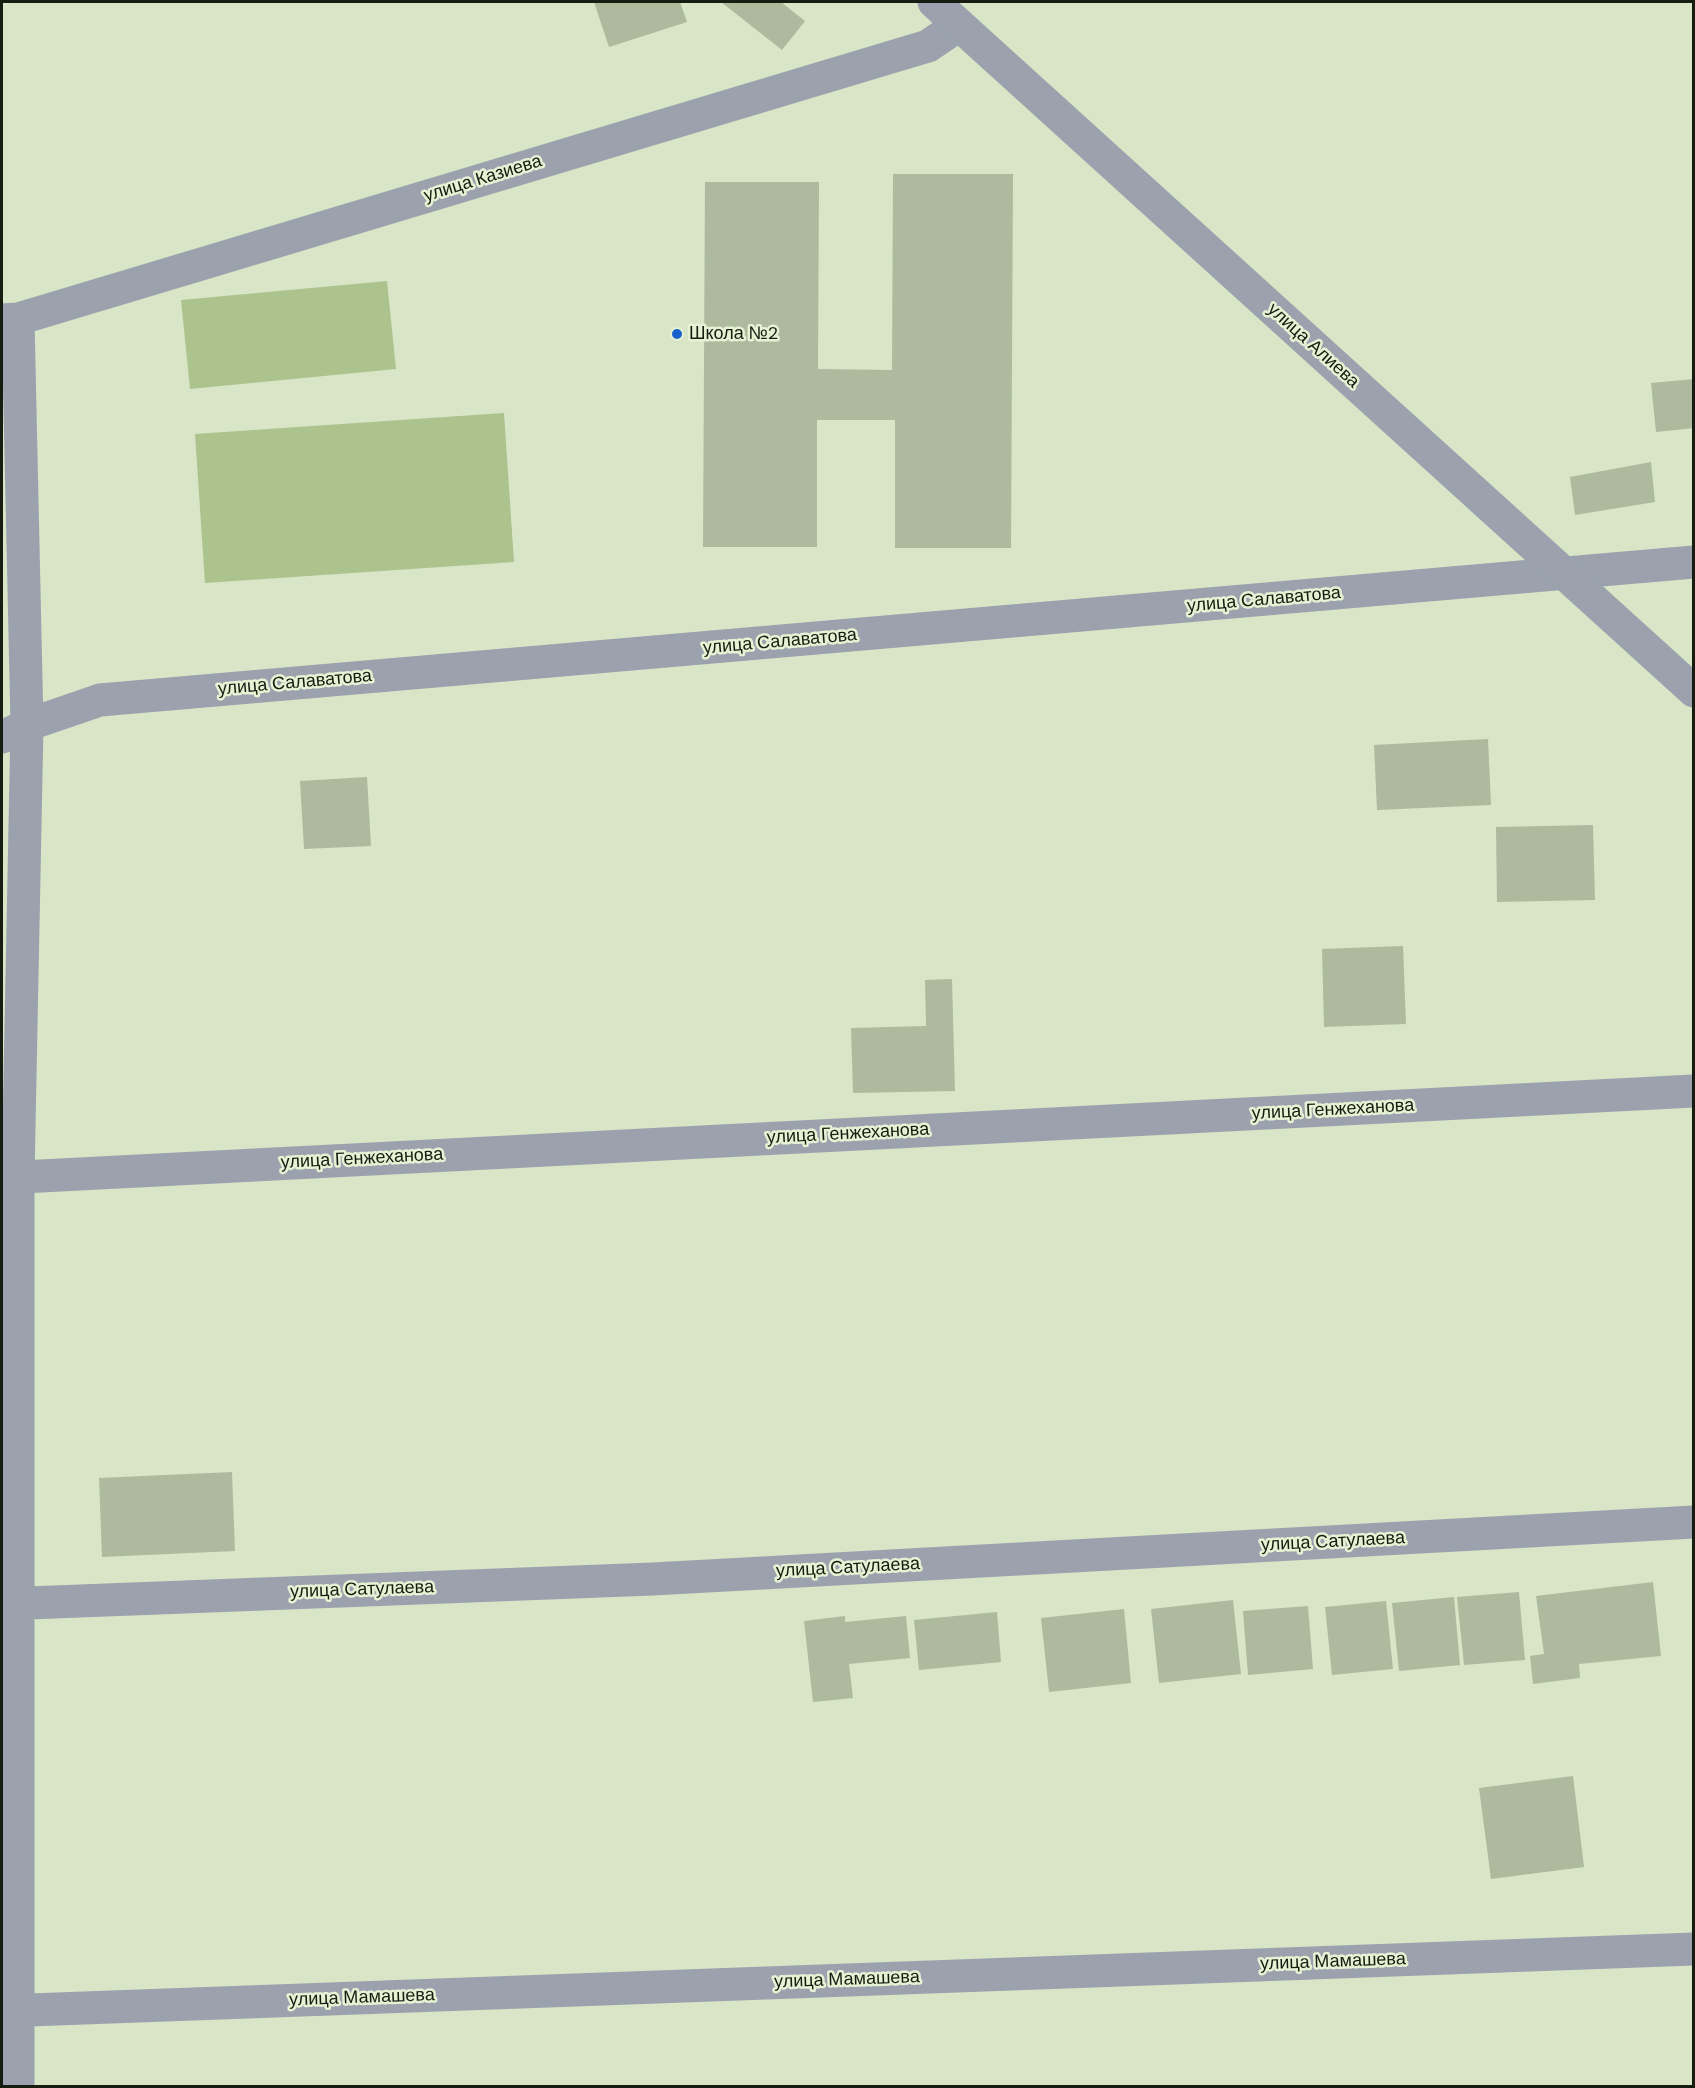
<!DOCTYPE html>
<html>
<head>
<meta charset="utf-8">
<style>
  body { margin:0 }
  #map { position:relative; width:1695px; height:2088px; overflow:hidden; background:#d8e5c7; font-family:"DM Sans",sans-serif }
  canvas { display:block }
  .frame { position:absolute; inset:0; border:3px solid #171c11; pointer-events:none }
</style>
</head>
<body>
<div id="map">
<canvas width="1695" height="2088"></canvas>
<div class="frame"></div>
</div>
<script>
const ctx = document.querySelector('canvas').getContext('2d');
ctx.lineJoin = 'round';
function fill(path, color) {
  ctx.fillStyle = color;
  ctx.fill(path, 'evenodd');
}
function trace(path, color, width, dash) {
  ctx.strokeStyle = color;
  ctx.lineWidth = width;
  ctx.lineCap = dash ? 'butt' : 'round';
  ctx.setLineDash(dash || []);
  ctx.stroke(path);
}
function label(font, color, halo, rows, align = 'center') {
  ctx.font = font + ' "DM Sans",sans-serif';
  ctx.lineWidth = 5;
  ctx.setLineDash([]);
  ctx.textBaseline = 'middle';
  ctx.strokeStyle = halo;
  ctx.fillStyle = color;
  for (const [text, x, y, turn = 0] of rows) {
    ctx.save();
    ctx.translate(x, y);
    ctx.rotate((+turn || 0) * Math.PI / 180);
    ctx.textAlign = isNaN(turn) ? turn : align;
    if (halo) ctx.strokeText(text, 0, 0);
    ctx.fillText(text, 0, 0);
    ctx.restore();
  }
}
fill(new Path2D(`
  M387,281L396,369L190,389L181,300Z
  M504,413L514,562L205,583L195,434Z`), '#acc38d');
fill(new Path2D(`
  M594,2H680L687,22L609,47Z
  M721,2H781L805,21L782,50Z
  M893,174H1013L1011,548H895V420H817V547H703L705,182H819L818,369L892,370Z
  M1694,379V428L1656,432L1651,383Z
  M1651,462L1655,502L1575,515L1570,477Z
  M1488,739L1491,805L1377,810L1374,745Z
  M367,777L371,846L304,849L300,781Z
  M1593,825L1595,900L1497,902L1496,827Z
  M1403,946L1406,1024L1324,1027L1322,949Z
  M952,979L955,1091L853,1093L851,1028L926,1026L925,980Z
  M232,1472L235,1551L102,1557L99,1478Z
  M1653,1582L1661,1656L1579,1664L1580,1678L1533,1684L1530,1656L1544,1654L1536,1596Z
  M1519,1592L1525,1660L1464,1665L1457,1597Z
  M1454,1597L1460,1665L1399,1671L1392,1603Z
  M1233,1600L1241,1674L1159,1683L1151,1609Z
  M1386,1601L1393,1669L1332,1675L1325,1607Z
  M1308,1606L1313,1669L1248,1675L1243,1611Z
  M1124,1609L1131,1683L1049,1692L1041,1618Z
  M997,1612L1001,1662L919,1670L914,1620Z
  M845,1616V1622L906,1616L910,1658L849,1664L853,1698L813,1702L804,1621Z
  M1573,1776L1584,1867L1491,1879L1479,1788Z`), '#adba9d');
trace(new Path2D(`
  M18,319L27,725L18,1177V2086
  M2,320L18,319L928,46L959,25
  M2,737L27,725L100,700L1694,562
  M2,1178L1694,1091
  M2,1604L653,1579L1694,1522
  M2,2011L1694,1949`), '#9ba2ae', 33);
trace(new Path2D(`
  M934,2L1694,691`), '#9ba2ae', 33);
for (const [x, y, r, color] of [
  [677,334,6,"#1962cd"]
]) {
  const dot = new Path2D();
  dot.arc(x, y, r, 0, 2 * Math.PI);
  ctx.fillStyle = color;
  ctx.fill(dot);
  trace(dot, '#e5f2d4', 2);
}
label('18px', '#171c11', '#e5f2d4', [
  ["улица Казиева",483,179,-17],
  ["улица Алиева",1313,346,42],
  ["улица Салаватова",1264,600,-5],
  ["улица Салаватова",780,642,-5],
  ["улица Салаватова",295,683,-5],
  ["улица Генжеханова",1333,1110,-3],
  ["улица Генжеханова",848,1134,-3],
  ["улица Генжеханова",362,1159,-3],
  ["улица Сатулаева",1333,1542,-3],
  ["улица Сатулаева",848,1568,-3],
  ["улица Сатулаева",362,1590,-2],
  ["улица Мамашева",1333,1962,-2],
  ["улица Мамашева",847,1980,-2],
  ["улица Мамашева",362,1998,-2]
]);
label('18px', '#171c11', '#e5f2d4', [
  ["Школа №2",689,334]
], 'left');
</script>
</body>
</html>
